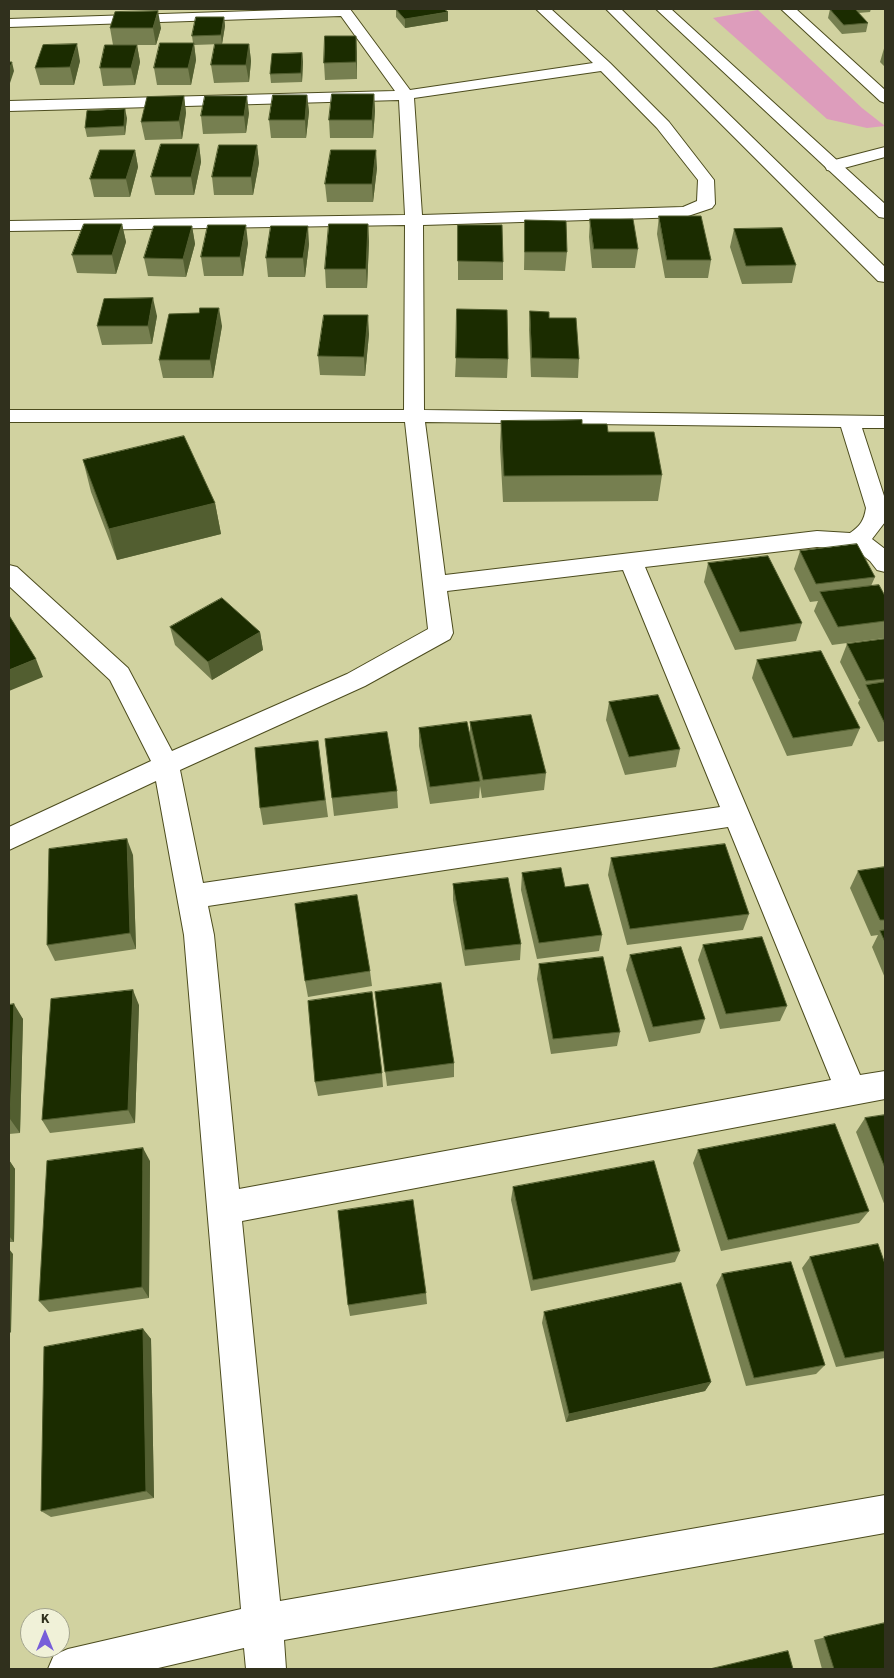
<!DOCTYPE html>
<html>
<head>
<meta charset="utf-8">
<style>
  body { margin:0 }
  #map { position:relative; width:894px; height:1678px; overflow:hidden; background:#d1d2a0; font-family:"Source Sans 3",sans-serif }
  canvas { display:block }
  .frame { position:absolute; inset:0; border:10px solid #30301d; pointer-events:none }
  .north { position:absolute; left:20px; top:1608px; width:50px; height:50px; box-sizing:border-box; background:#f0f1d8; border:1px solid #a3a48d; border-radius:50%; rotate:0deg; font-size:14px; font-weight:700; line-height:20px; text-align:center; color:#30301d }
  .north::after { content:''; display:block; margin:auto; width:18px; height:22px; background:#775ed9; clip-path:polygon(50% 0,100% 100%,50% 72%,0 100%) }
</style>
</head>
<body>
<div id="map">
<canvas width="894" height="1678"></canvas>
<div class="frame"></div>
<div class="north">K</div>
</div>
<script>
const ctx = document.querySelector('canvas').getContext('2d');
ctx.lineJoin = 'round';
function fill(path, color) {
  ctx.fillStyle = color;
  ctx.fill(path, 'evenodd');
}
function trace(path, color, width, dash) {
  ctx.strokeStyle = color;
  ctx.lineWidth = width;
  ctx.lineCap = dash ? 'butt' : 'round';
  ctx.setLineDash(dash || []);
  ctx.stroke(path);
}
fill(new Path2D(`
  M758,10L862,108L885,126L867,128L827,119L713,18Z`), '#dd9dbc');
const minor = new Path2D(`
  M315,9H350L410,90L593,63L536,9H551L610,63L669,122L714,180L715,204L712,208L685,217L423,225L424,410L885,416V428H862L885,499V522L872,539L885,549V572L877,570L870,561L856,550L817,547L645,567L860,1075L885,1071V1099L242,1221L280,1601L885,1495V1533L284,1640L286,1669H246L244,1648L154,1669H48L54,1655L68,1649L241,1609L184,935L156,781L9,850V827L151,761L110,680L9,586V565L17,567L128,668L172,751L347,674L428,629L405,422H9V410H404L405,225L9,231V221L405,215L399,100L9,111V101L395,91L341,16L9,27V19ZM601,71L657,128L698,180L697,201L683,207L422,215L414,98ZM425,422L841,427L866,508C864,521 860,526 850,533L817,531L445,575ZM623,570L720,807L203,883L180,770L365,686L450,639L453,633L447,591ZM728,827L831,1080L239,1189L214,935L208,906Z
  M781,9H796L885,90V103L880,101Z
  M885,147V157L833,171L827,170L825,166L827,162Z`);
const tertiary = new Path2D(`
  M606,9H621L885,267V282L878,281Z
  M656,9H671L885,204V218L879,217Z`);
trace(minor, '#4c4c1e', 2);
trace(tertiary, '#4c4c1e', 2);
fill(minor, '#fff');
fill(tertiary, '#fff');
fill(new Path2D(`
  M396,9L448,21L405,28L396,17Z
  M830,9H871L870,12L858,13L868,23L866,32L842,34L828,18Z
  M224,17L225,26L222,44L194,45L196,60L191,85H157L154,68L193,43L192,36Z
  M110,28H161L156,45H137L140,62L135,85L103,86L100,68L113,45Z
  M356,36L357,79L325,80L324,63Z
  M249,44L251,61L249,82L214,83L211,65Z
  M885,45V67L880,62Z
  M302,53L303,62L302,82L271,83L270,74Z
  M80,61L74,85H40L35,68Z
  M374,94L375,111L373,138H330L329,120Z
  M307,95L309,112L306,138H271L269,120Z
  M184,96L186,113L182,139L145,140L141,122Z
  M249,113L246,133L203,134L201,116Z
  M127,118L125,135L87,137L85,128Z
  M199,144L201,162L194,195H155L151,177Z
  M257,145L259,163L253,195H214L212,177Z
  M135,150L138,167L130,197H94L90,179Z
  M377,168L373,202H327L325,184Z
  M659,216L711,260L708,278H665L657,234Z
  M590,219L638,249L635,268H592L589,237Z
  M525,220L567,252L565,271L524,270Z
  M122,224L126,242L116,274L77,273L72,255Z
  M368,224L369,242L367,288H326L325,269Z
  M458,225L503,262V280H458Z
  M192,226L195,244L186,277L148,276L144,258Z
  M734,229L796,265L792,283L742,284L730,247Z
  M248,243L243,276H204L201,257Z
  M309,244L305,277H268L266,258Z
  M530,311L579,359L578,378L531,377L529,330Z
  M199,313L222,326L213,378H163L159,360Z
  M157,316L152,344L102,345L97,326Z
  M369,334L365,376L320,375L318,356Z
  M456,358L508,359L507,378L455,377Z
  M501,421L582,424L608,432L662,475L658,501L503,502L500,447Z
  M83,460L215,503L221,534L117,560L91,492Z
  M800,551L875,577L871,586L885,596V638L832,645L814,611L818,601L810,602L794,569Z
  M708,563L802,623L796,641L735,650L704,582Z
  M170,627L260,632L263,650L212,680L175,645Z
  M885,639V741L878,742L858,703L860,699H859L840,662L847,644Z
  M757,660L860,728L852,746L787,756L752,678Z
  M609,702L680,749L676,767L625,775L606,720Z
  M470,722L546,773L544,790L482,798L480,786L479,798L430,804L419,746V728L470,734Z
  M325,739L397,791L398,808L334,816Z
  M318,741L328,817L263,825L260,808Z
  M133,855L136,949L55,961L47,945Z
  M611,858L749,914L743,930L627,945L608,875Z
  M885,867V978L872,947L878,935L871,936L850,888L858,871Z
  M522,873L565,887L602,935L599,951L537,959L521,890Z
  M453,884L521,944L520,960L465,966L453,900Z
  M703,945L787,1006L780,1021L720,1029L698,960Z
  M630,955L705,1019L700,1033L649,1042L626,970Z
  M539,964L620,1032L617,1046L551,1054L537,979Z
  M370,971L372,986L308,997L305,981Z
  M375,992L454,1063V1077L387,1086Z
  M9,1005L23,1019L20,1133L9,1134Z
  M139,1005L135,1123L50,1133L42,1120Z
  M382,1073L383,1087L318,1096L315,1082Z
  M885,1115V1206L856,1132L865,1118Z
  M698,1150L869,1211L859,1223L721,1251L693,1163Z
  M9,1160L15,1169L14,1242H9Z
  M150,1161L149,1298L49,1312L39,1301Z
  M513,1187L680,1251L675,1262L531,1291L511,1200Z
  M810,1257L885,1264V1358L836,1367L802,1268Z
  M722,1274L825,1365L816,1374L746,1386L716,1285Z
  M426,1293L427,1304L350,1316L348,1305Z
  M544,1312L711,1382L705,1391L566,1422L542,1323Z
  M143,1329L151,1339L154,1498L51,1517L41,1511Z
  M885,1623V1669H822L814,1640Z`), '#767f50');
fill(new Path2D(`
  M158,11L161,28L156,45L153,28Z
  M448,12V21L405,28V19Z
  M224,17L225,26L222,44L221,35Z
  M356,36L357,53V79L356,62Z
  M194,43L196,60L191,85L188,68Z
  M77,44L80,61L74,85L70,67Z
  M249,44L251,61L249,82L246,65Z
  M137,45L140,62L135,85L131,68Z
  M302,53L303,62L302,82L301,73Z
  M12,62L14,71L9,86V70Z
  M374,94L375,111L373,138L372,120Z
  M307,95L309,112L306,138L305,120Z
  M184,96L186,113L182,139L179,121Z
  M247,96L249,113L246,133L244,116Z
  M125,109L127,118L125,135L124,126Z
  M199,144L201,162L194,195L191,177Z
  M257,145L259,163L253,195L251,177Z
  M135,150L138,167L130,197L126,179Z
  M376,150L377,168L373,202L372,184Z
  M122,224L126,242L116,274L112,255Z
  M368,224L369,242L367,288L366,269Z
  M246,225L248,243L243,276L240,257Z
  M192,226L195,244L186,277L183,259Z
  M308,226L309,244L305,277L303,258Z
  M153,298L157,316L152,344L148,326Z
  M219,308L222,326L213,378L210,360Z
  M368,315L369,334L365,376L364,357Z
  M215,503L221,534L117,560L109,529Z
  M260,632L263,650L212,680L208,662Z
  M36,659L43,677L9,691V670Z
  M127,839L133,855L136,949L130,933Z
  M133,990L139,1005L135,1123L128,1110Z
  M14,1004L23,1019L20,1133L10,1119Z
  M143,1148L150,1161L149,1298L142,1287Z
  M9,1160L15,1169L14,1242L9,1236Z
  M9,1249L13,1254L11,1333L9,1331Z
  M143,1329L151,1339L154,1498L146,1491Z
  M711,1382L705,1391L566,1422L569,1414Z`), '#525e30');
const building = new Path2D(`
  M396,9H444L448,12L405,19Z
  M830,9H855L868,23L844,25Z
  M158,11L153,28H110L115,12Z
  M196,17H224L221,35L192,36Z
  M325,36H356V62L324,63Z
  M160,43H194L188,68H154Z
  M77,44L70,67L35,68L43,45Z
  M215,44H249L246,65H211Z
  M105,45H137L131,68H100Z
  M302,53L301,73L270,74L272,54Z
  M9,62H12L9,70Z
  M332,94H374L372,120H329Z
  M273,95H307L305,120H269Z
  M184,96L179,121L141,122L147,97Z
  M205,96H247L244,116H201Z
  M125,109L124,126L85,128L87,111Z
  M161,144H199L191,177H151Z
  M219,145H257L251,177H212Z
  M100,150H135L126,179H90Z
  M331,150H376L372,184H325Z
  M659,216H701L711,260H667Z
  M590,219H633L638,249H594Z
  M525,220L566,221L567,252H525Z
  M84,224H122L112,255H72Z
  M329,224H368L366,269H325Z
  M208,225H246L240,257H201Z
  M458,225H502L503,262L458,261Z
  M154,226H192L183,259L144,258Z
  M271,226H308L303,258H266Z
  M782,228L796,265L746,266L734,229Z
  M153,298L148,326H97L104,299Z
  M200,308H219L210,360H159L169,314L199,313Z
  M457,309L507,310L508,359L456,358Z
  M530,311L549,312V318H576L579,359L532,358Z
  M324,315H368L364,357L318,356Z
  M582,420V424H607L608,432H654L662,475L504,476L501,421Z
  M184,436L215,503L109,529L83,460Z
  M857,544L875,577L816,584L800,551Z
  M768,556L802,623L740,632L708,563Z
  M879,585L885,596V621L838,627L820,592Z
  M222,598L260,632L208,662L170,627Z
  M10,617L36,659L9,670V618Z
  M885,639V679L866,681L847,644Z
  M821,651L860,728L793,738L757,660Z
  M885,682V724L866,685Z
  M658,695L680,749L629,757L609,702Z
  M531,715L546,773L483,780L470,722Z
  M467,722L480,781L430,787L419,728Z
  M387,732L397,791L332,798L325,739Z
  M318,741L325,800L260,808L255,748Z
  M127,839L130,933L47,945L49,849Z
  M725,844L749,914L630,929L611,858Z
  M885,867V920H880L858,871Z
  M561,868L565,887L588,884L602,935L539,943L522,873Z
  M508,878L521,944L465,950L453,884Z
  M357,895L370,971L305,981L295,904Z
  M885,930V942L880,931Z
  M762,937L787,1006L726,1014L703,945Z
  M681,947L705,1019L653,1027L630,955Z
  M603,957L620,1032L553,1039L539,964Z
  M441,983L454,1063L385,1072L375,992Z
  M133,990L128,1110L42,1120L51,999Z
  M372,992L382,1073L315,1082L308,1001Z
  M14,1004L10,1119H9V1005Z
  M885,1115V1168L865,1118Z
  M835,1124L869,1211L728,1240L698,1150Z
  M143,1148L142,1287L39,1301L47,1161Z
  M654,1161L680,1251L533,1280L513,1187Z
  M413,1200L426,1293L348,1305L338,1211Z
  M878,1244L885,1264V1351L845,1358L810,1257Z
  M791,1262L825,1365L754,1378L722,1274Z
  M681,1283L711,1382L569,1414L544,1312Z
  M143,1329L146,1491L41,1511L44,1347Z
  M885,1623V1669H834L824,1637Z
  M788,1651L793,1669H710Z`);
fill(building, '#1b2c00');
trace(building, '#525e30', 1);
</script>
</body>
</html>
